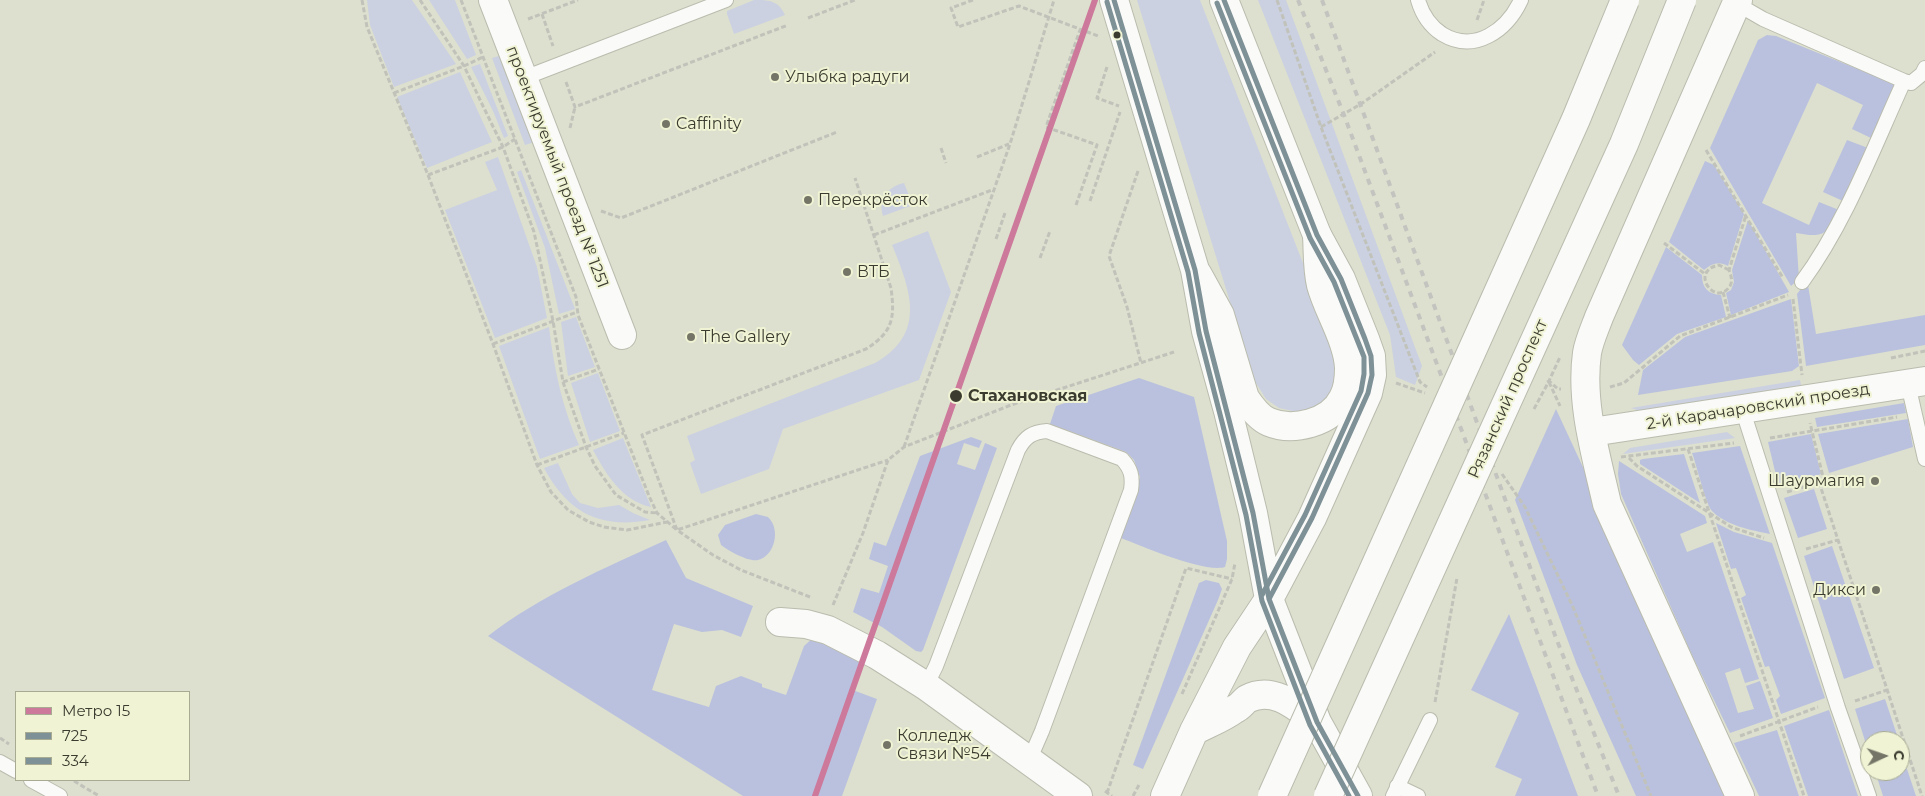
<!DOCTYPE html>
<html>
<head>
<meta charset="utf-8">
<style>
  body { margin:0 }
  #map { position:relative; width:1925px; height:796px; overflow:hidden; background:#dde0ce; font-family:Montserrat,sans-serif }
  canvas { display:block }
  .legend { position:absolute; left:15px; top:691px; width:175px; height:90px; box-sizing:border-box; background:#f0f4d4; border:1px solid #a8aa92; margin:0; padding:6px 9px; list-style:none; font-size:15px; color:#3b3c2f }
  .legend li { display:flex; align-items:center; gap:10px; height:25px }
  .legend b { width:25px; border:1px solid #a8aa92 }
  .north { position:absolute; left:1860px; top:731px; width:50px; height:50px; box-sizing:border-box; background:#f0f4d4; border:1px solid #a8aa92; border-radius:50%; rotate:87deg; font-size:14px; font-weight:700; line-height:20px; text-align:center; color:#3b3c2f }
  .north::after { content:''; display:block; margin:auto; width:18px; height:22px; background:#747567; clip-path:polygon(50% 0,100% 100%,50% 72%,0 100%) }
</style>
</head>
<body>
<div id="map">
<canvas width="1925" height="796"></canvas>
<ul class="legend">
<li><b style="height:6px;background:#cc799b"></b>Метро 15</li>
<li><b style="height:6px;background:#7e9197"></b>725</li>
<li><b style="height:6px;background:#7e9197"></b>334</li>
</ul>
<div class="north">С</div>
</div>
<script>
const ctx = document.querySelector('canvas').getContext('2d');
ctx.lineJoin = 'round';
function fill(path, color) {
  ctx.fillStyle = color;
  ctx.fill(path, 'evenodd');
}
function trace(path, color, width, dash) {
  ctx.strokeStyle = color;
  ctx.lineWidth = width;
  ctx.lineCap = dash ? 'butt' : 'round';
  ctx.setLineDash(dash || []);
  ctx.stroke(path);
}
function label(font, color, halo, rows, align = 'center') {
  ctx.font = font + ' Montserrat,sans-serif';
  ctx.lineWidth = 4;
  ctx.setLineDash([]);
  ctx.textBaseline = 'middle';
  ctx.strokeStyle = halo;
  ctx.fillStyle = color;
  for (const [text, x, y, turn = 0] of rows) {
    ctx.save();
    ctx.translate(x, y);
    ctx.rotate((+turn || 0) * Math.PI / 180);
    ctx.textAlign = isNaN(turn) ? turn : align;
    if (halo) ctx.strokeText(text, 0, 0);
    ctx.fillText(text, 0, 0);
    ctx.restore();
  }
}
fill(new Path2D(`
  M367,0H412L456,64L394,87L370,25Z
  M429,0H455L476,55L467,59Z
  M754,0C769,0 778,0 785,15L734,34L727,14V11Z
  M1137,0H1200L1330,332L1341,372L1330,398L1313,409L1297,412L1279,408L1266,399L1254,380Z
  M1258,0H1286L1422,366L1415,385L1396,377L1390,335Z
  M502,55L535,142L525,145L492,58Z
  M480,64L508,136L504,138L493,111L471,67Z
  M460,72L492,142L427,168L397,97Z
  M498,157L537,267L547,318L495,338L445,210L497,190L485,162Z
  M521,170L575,309L559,314L545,248L517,172Z
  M904,183L913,205L883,216C878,199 887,187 904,183Z
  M928,231L951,292L919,380L783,429L769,469L701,494L690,463L695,460L687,436L875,363C928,333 910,289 892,245Z
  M576,317L595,367L568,376L561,322Z
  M549,327C554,368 562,407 579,445L540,459L499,346Z
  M598,373L620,431L590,442L571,383Z
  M1800,380L1801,385L1651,411H1640L1631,408Z
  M1727,432L1735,438L1623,454L1630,448Z
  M623,438L651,507C622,501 606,474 593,450Z
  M558,463L572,494L580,503L598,508L619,505L633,513L650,520C600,529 568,513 544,468Z`), '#cbd1e1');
fill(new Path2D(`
  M1767,35L1776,36L1895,84L1871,138L1852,129L1863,105L1817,83L1762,203L1809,225L1819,202L1839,210C1827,235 1824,238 1796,233L1799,279L1791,286L1710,148L1758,40Z
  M1847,140L1868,148L1843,201L1823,192Z
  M1705,161L1714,165L1744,214L1728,266C1719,261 1712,263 1704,270L1669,242Z
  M1748,220L1789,292L1731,315L1726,293L1731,290L1734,282L1732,270Z
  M1666,247L1702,275C1702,288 1708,294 1721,295L1726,317L1677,334L1639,365L1633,360L1622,345Z
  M1808,285L1816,334L1925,315V345L1806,366L1797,294L1803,286Z
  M1791,299L1799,366L1792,371L1638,395L1643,370L1685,337Z
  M1139,378L1194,397L1227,541V559L1225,567C1204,573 1144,547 1121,538L1140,477L1134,460L1126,452L1050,424L1056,406Z
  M1904,403L1906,413L1817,427L1815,418Z
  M1556,409L1594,491L1730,796H1636L1577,665L1515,500Z
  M1908,419L1913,447L1829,473L1818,434Z
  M1811,434L1821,474L1779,488L1768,442Z
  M971,437L982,441L979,448L964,443L957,464L975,470L985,443L997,448L923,650L921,652L916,651L882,627L853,612L861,588L879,593L888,566L869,559L874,542L886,546L920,456Z
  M1740,446L1770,534C1751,530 1727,526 1712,511C1706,505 1696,463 1692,453Z
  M1684,454L1700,503L1640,464V460L1643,459Z
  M1619,461L1705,516L1707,523L1680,534L1687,552L1713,542L1759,679L1745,683L1740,668L1725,673L1738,713L1754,709L1746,686L1760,681L1773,718L1730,733L1692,655L1621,494L1618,474Z
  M1814,489L1827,529L1798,538L1784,498Z
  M756,514L768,517C781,529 775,556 758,560C748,562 729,551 721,545L718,535L725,525Z
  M1716,523L1734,532L1772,543L1825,698L1781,714L1776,700L1780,696L1769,666L1765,667L1741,598L1746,595L1736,568L1731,569Z
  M666,540L686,578L753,606L741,637L722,630L702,632L674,624L652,690L709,707L716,686L741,676L762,684V687L786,695L804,646L815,636L863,655L850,689L877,699L842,796H743L488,636C541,595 605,568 666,540Z
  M1832,546L1874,668L1844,679L1804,556Z
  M1206,580L1219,583L1222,589L1218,600L1143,769L1133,765L1199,583Z
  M1509,614L1578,796H1515L1522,779L1495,767L1519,713L1471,690Z
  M1885,699L1899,741H1870V757L1855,709Z
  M1829,710L1858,796H1808L1784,726Z
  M1777,730L1799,796H1759L1734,743Z
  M1900,754H1902L1916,796H1883L1875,771H1900Z`), '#bac1de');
const service = new Path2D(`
  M1418,0C1422,14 1430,26 1442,34C1475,54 1507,30 1521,0
  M1737,4L1763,19L1904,81L1911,83L1922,74L1925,68
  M524,78L726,0
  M1802,282C1846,222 1873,149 1904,81
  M1908,384L1925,459
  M1742,408L1838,708L1869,796
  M926,686L936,666L1018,450C1025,437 1032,432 1047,431L1122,459C1131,469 1133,476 1131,490L1042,731L1029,761
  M0,762L16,771
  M31,780L60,796
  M1397,786L1418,796
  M1393,796L1430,720`);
const minor = new Path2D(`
  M493,0L622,335
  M1738,0L1599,317C1595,328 1589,341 1587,353C1580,403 1596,455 1607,504L1740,796
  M1198,275L1220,315L1245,398C1251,407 1259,418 1269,422C1293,432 1331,423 1343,398C1348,389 1349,378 1349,368C1348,341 1328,311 1321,285C1317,269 1318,251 1317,235
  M1592,432L1925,381
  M780,622L806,624L828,630L877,655L926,686L1078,796`);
const secondary = new Path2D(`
  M1114,0L1195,270L1206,331L1228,411L1253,513L1269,599L1317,722L1358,796
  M1194,731C1207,724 1223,718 1235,709C1240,707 1243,702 1247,699C1273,685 1297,707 1317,722
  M1165,796L1194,731L1237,647L1269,599L1312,518L1368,393L1372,375L1371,356L1365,339L1341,279L1317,235L1224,0`);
trace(service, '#babcae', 16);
trace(minor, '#babcae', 30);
trace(secondary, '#babcae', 30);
trace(new Path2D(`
  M362,0L367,27L428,175L493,344L537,465L551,492L568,510L589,522L604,527L627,530L667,522
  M420,0L464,66L482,104L503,147L534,232L553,321L563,382L586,447L595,466L616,495L645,512L657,513
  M461,0L576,297L578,315L649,496L657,513L677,530L888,460
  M973,0L951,8L958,27L1019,6L1098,36
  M1277,0L1321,127L1420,382L1427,387
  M542,14L553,46
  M808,18L855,0
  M528,19L578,0
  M1477,20L1484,0
  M1107,67L1097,98L1119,106
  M566,82L575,107L788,25
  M394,93L464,66L483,57
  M1321,127L1361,104L1435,52
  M570,128L575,107
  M941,148L946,163
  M1706,150L1783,278
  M977,157L1009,144
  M1138,171L1109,256L1127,307L1141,363
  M428,175L503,147L515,139
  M1090,201L1120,112
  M1076,205L1097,145L1046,127L1080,30
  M601,211L621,218L837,132
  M874,235L992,190
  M996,239L1005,213
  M1664,243L1705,274
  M1040,258L1050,231
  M1729,270L1719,265C1688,271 1716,308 1730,286C1733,280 1731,276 1729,270L1746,215
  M1723,292L1730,318
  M1793,299L1802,375
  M493,344L577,312
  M1891,358L1925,351
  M563,382L599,369
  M1547,382L1549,381L1560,357
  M1549,382L1560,406
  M1396,383L1425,393
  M1610,387L1624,383L1680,336L1788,295
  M1534,409L1549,381L1558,389H1561
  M1770,438L1897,417
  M904,447L1010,144L1054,0
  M1688,449L1804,796
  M1621,457L1734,443
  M1629,458L1637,466L1731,527L1764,538
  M537,465L624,433
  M1502,474L1525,507L1573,607L1651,796
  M1819,482L1922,796
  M1787,492L1824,481L1810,423
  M1806,549L1838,540
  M810,597L741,570L713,555L677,530L642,435L866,349C893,332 895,318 891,288L855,178
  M833,605L863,533L888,460L904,447L1011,405L1174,352
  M1182,694L1232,579L1235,563
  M1855,701L1887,690
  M1435,702L1457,578
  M1740,736L1818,707
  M0,738L9,744
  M74,781L99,796
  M1105,791L1112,796
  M1107,793L1186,568L1232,579
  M1133,796L1140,783`), '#c1c2ba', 3, [5, 2.5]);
trace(service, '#fafaf8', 14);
trace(minor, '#fafaf8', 28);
trace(secondary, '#fafaf8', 28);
trace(new Path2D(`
  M1298,0L1344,115L1598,796
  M1322,0L1556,638L1619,796`), '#c3c4bf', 4, [6, 6]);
const primaryBridge = new Path2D(`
  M1272,796L1576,119L1625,0
  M1328,796L1624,144L1682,0`);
trace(primaryBridge, '#babcae', 30, []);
trace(primaryBridge, '#fafaf8', 28);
trace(new Path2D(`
  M1114,0L1195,270L1206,331L1253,513L1269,599L1317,722L1358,796
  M1224,0L1317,235L1341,279L1365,339L1371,356L1372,375L1368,393L1312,518L1269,599`), '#7e9197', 5);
trace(new Path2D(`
  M1107,2L1188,272L1199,333L1246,515L1262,601L1310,725L1349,796
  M1217,3L1310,238L1334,282L1364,357V374L1361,391L1305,515L1262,595`), '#7e9197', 5);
trace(new Path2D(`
  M815,796L1095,0`), '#cc799b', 6);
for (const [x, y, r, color] of [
  [1117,35,4.5,"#3b3c2f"],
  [775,77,5,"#747567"],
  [666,124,5,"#747567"],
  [808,200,5,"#747567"],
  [847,272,5,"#747567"],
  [691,337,5,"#747567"],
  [956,396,7,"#3b3c2f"],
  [1875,481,5,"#747567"],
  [1876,590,5,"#747567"],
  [887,745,5,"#747567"]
]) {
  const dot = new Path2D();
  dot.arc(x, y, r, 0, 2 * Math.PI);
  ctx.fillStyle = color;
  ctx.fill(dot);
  trace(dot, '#f0f4d4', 2);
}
label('16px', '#3b3c2f', '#f0f4d4', [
  ["Улыбка радуги",785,77],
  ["Caffinity",676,124],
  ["Перекрёсток",818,200],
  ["ВТБ",857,272],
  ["The Gallery",701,337],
  ["Шаурмагия",1865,481,"right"],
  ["Дикси",1866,590,"right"],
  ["Колледж",897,736],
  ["Связи №54",897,754]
], 'left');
label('16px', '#3b3c2f', '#f0f4d4', [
  ["проектируемый проезд № 1251",557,167,69],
  ["Рязанский проспект",1508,399,-66],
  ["2-й Карачаровский проезд",1758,407,-9]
]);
label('bold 16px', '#3b3c2f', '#f0f4d4', [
  ["Стахановская",968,396]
], 'left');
</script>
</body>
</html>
